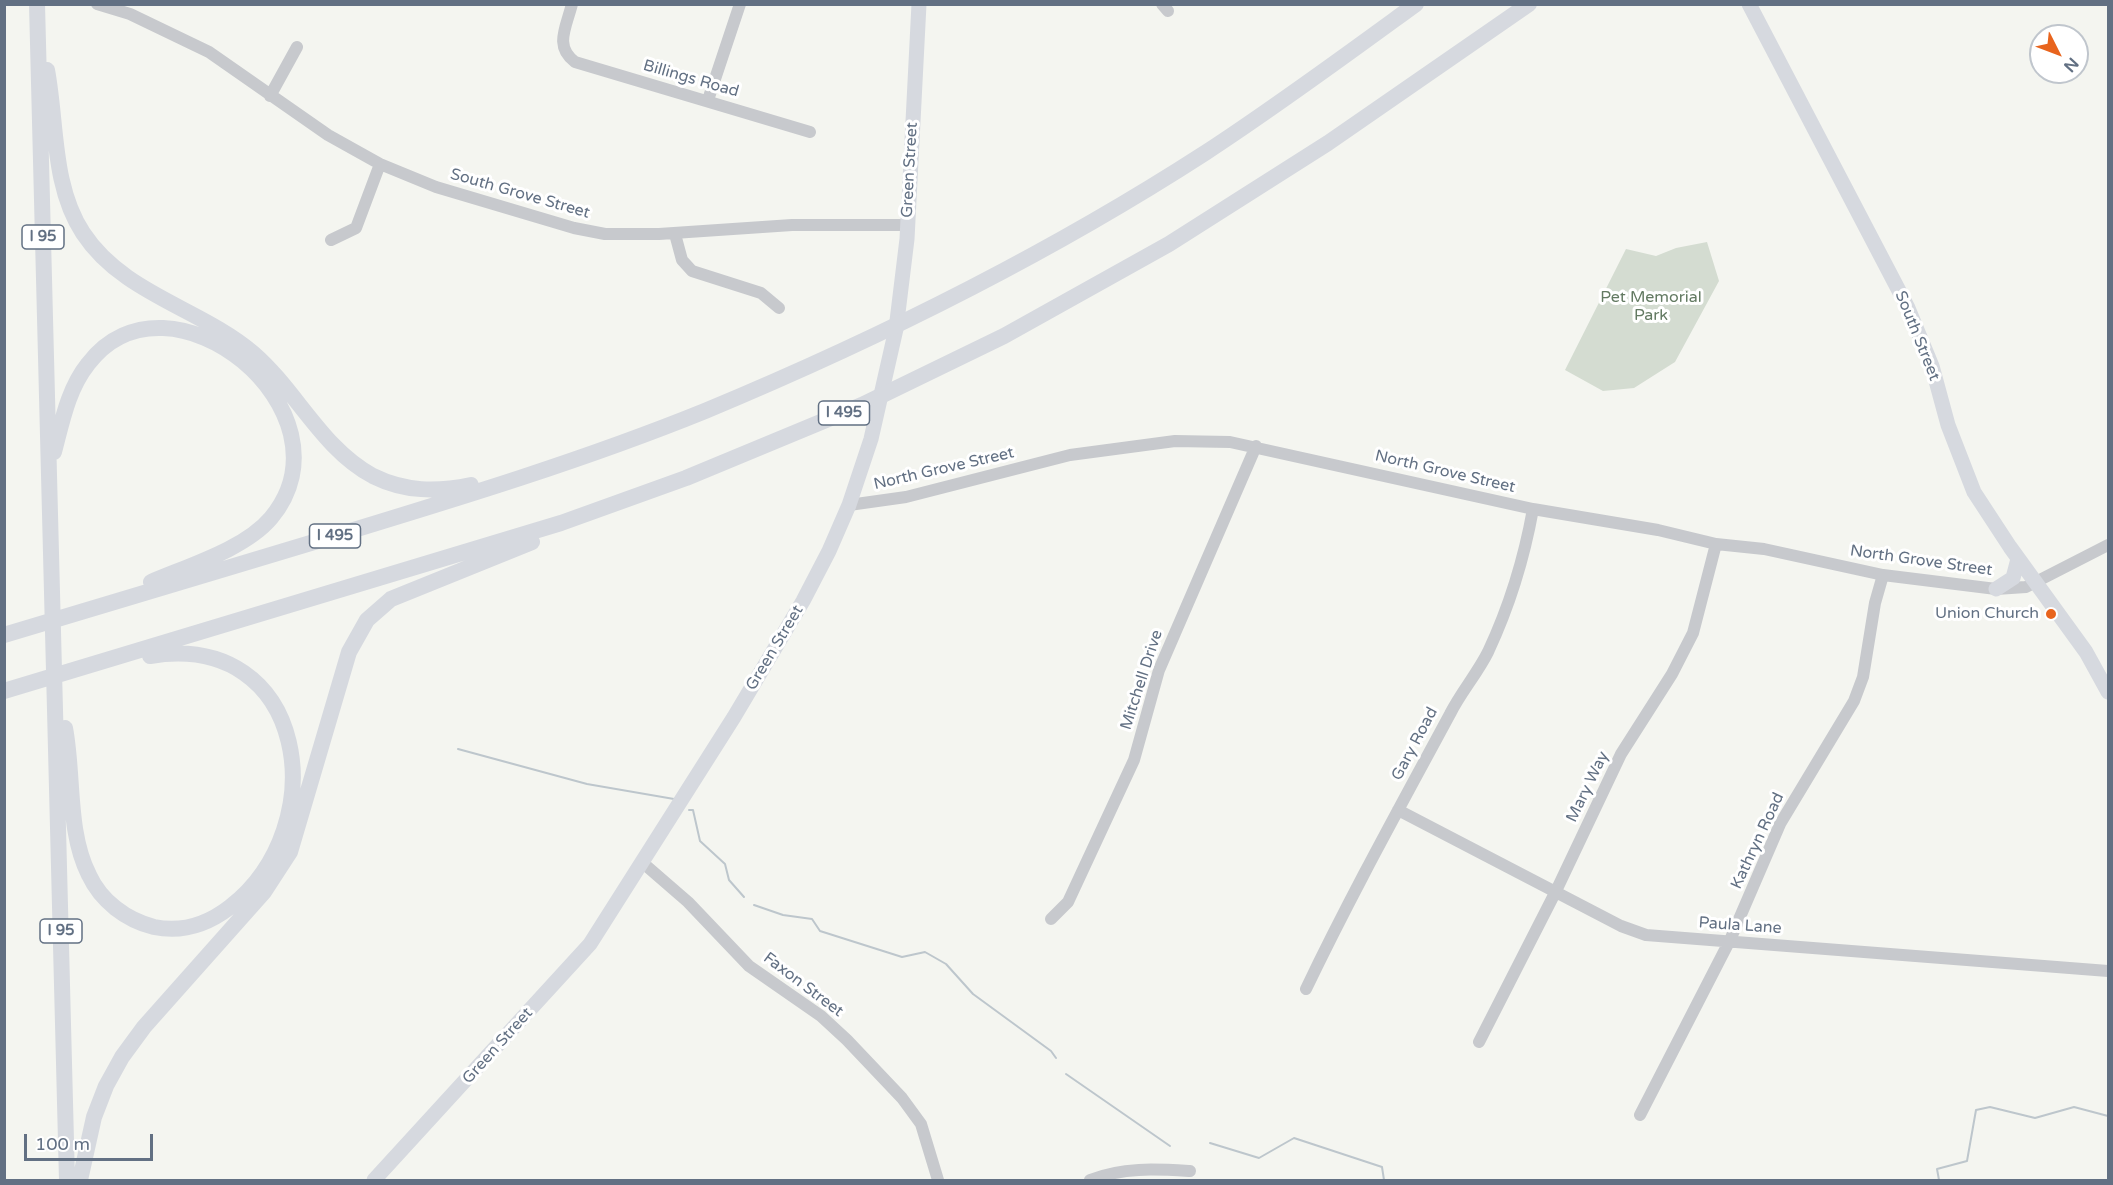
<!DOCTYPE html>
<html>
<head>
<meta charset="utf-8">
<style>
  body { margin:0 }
  #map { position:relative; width:2113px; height:1185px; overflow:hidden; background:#f4f5f0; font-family:"Varela Round",sans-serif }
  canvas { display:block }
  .frame { position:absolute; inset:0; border:6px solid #627083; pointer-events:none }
  .north { position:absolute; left:2029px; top:24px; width:60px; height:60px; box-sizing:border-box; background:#fff; border:2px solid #c0c6cd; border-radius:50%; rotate:132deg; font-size:16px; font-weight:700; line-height:24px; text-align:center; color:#627083 }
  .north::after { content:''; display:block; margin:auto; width:21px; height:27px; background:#e8641d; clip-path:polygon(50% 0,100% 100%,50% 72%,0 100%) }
  .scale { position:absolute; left:24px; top:1134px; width:129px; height:27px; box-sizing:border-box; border:3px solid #627083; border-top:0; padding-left:8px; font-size:18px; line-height:21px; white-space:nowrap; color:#627083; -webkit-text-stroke:4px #fff; paint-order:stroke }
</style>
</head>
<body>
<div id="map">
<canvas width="2113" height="1185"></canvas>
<div class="frame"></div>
<div class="north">N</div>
<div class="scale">100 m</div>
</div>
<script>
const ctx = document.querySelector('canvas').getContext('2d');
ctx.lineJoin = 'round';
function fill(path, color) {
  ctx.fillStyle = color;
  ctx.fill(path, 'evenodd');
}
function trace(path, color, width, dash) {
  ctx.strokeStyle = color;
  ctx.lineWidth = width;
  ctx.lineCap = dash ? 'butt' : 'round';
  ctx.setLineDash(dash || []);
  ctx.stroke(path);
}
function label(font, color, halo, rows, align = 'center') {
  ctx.font = font + ' "Varela Round",sans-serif';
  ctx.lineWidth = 6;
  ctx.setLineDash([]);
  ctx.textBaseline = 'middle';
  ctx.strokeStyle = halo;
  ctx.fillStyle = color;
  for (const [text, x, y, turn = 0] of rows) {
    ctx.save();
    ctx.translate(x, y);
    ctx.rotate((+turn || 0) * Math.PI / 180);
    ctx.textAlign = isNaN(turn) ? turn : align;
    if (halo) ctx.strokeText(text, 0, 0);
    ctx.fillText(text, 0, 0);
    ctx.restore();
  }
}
fill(new Path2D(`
  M1707,242L1719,281L1675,362L1634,388L1603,391L1565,370L1626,249L1656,256L1676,248Z`), '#d4dcd1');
trace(new Path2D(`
  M458,749L587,784L674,799
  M689,810H693L700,841L725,864L729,880L744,897
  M754,905L783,915L812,919L820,931L902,957L925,952L946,964L973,994L1051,1051L1056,1058
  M1066,1074L1170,1146
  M1210,1143L1259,1158L1294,1138L1382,1167L1384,1180
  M1939,1180L1937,1169L1967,1161L1976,1110L1990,1107L2035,1118L2074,1107L2108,1116`), '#bdc6cc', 2);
trace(new Path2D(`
  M97,4L130,14L209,52L328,135L380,164L436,187L574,228L605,234H659L792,225H908
  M572,4C566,28 554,46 575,62L810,132
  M1162,4L1168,11
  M270,96L297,47
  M708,100L740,4
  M675,234L682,260L692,271L761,293L779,308
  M331,240L356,228L380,164
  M849,505L906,497L1070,455L1175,441L1230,442L1533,509L1658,530L1716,544L1764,549L1883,575L1996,589L2026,587L2108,545
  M1398,810L1621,926L1646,935L2108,971
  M643,863L688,902L749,966L821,1016L847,1040L902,1098L921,1124L938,1180
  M1051,919L1068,902L1134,760L1159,670L1256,446
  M1306,989C1351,895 1401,805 1450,714C1461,692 1477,674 1488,652C1510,605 1524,559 1533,509
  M1479,1042L1556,891L1621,754L1672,674L1693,633L1716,544
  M1640,1115L1730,940L1780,824L1854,701L1863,677L1875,603L1883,575
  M1090,1180C1123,1167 1155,1169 1190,1171`), '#c7c9cd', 12);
trace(new Path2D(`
  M1749,4L1908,308L1932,366L1948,425L1974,492L2010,547L2086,652L2108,692
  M1996,589L2013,578L2018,559
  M374,1180L590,944L734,717L803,601L829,551L849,505L871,439L896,329L907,239L919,4`), '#d6d9df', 15);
trace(new Path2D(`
  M37,4L67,1180
  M47,70C57,123 52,186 83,233C123,294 200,308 253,353C296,390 322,449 373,476C405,492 437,492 471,485
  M54,452C62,422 68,389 88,364C169,257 359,412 271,518C245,549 188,566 151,582
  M4,635C115,602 224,569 334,536C459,498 584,460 705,411C878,339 1047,255 1205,153C1277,106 1346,55 1416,4
  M4,691L561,523L686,478L862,405L1004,336L1169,244L1328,143L1529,4
  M65,728C74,775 67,832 89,875C101,901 126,920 154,927C183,933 208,924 230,907C335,826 308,630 150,656
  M80,1180L94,1117L106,1086L122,1057L144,1027L264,892L290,852L349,652L367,620L391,599L532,542`), '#d6d9df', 16);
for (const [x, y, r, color] of [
  [2051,614,6,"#e8641d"]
]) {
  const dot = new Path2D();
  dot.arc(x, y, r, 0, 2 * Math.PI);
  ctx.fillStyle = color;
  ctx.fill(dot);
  trace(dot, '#fff', 2);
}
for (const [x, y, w] of [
  [43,237,42],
  [844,413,51],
  [335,536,51],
  [61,931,42]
]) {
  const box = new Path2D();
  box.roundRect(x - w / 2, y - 12, w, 24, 4.5);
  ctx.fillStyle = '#fff';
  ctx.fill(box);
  trace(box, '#627083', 1.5);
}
label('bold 15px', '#627083', null, [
  ["I 95",43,237],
  ["I 495",844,413],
  ["I 495",335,536],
  ["I 95",61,931]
]);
label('16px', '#627083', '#fff', [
  ["Billings Road",691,79,16],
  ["Green Street",910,170,-87],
  ["South Grove Street",520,194,16],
  ["South Street",1917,336,68],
  ["North Grove Street",944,469,-13],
  ["North Grove Street",1445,472,13],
  ["North Grove Street",1921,561,8],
  ["Green Street",775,648,-59],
  ["Mitchell Drive",1142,680,-72],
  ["Gary Road",1415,744,-62],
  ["Mary Way",1588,787,-64],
  ["Kathryn Road",1758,841,-65],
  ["Paula Lane",1740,926,4],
  ["Faxon Street",803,985,37],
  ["Green Street",498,1046,-48]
]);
label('16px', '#637a62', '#fff', [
  ["Pet Memorial",1651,298],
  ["Park",1651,316]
]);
label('16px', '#627083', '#fff', [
  ["Union Church",2039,614]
], 'right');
</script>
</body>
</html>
